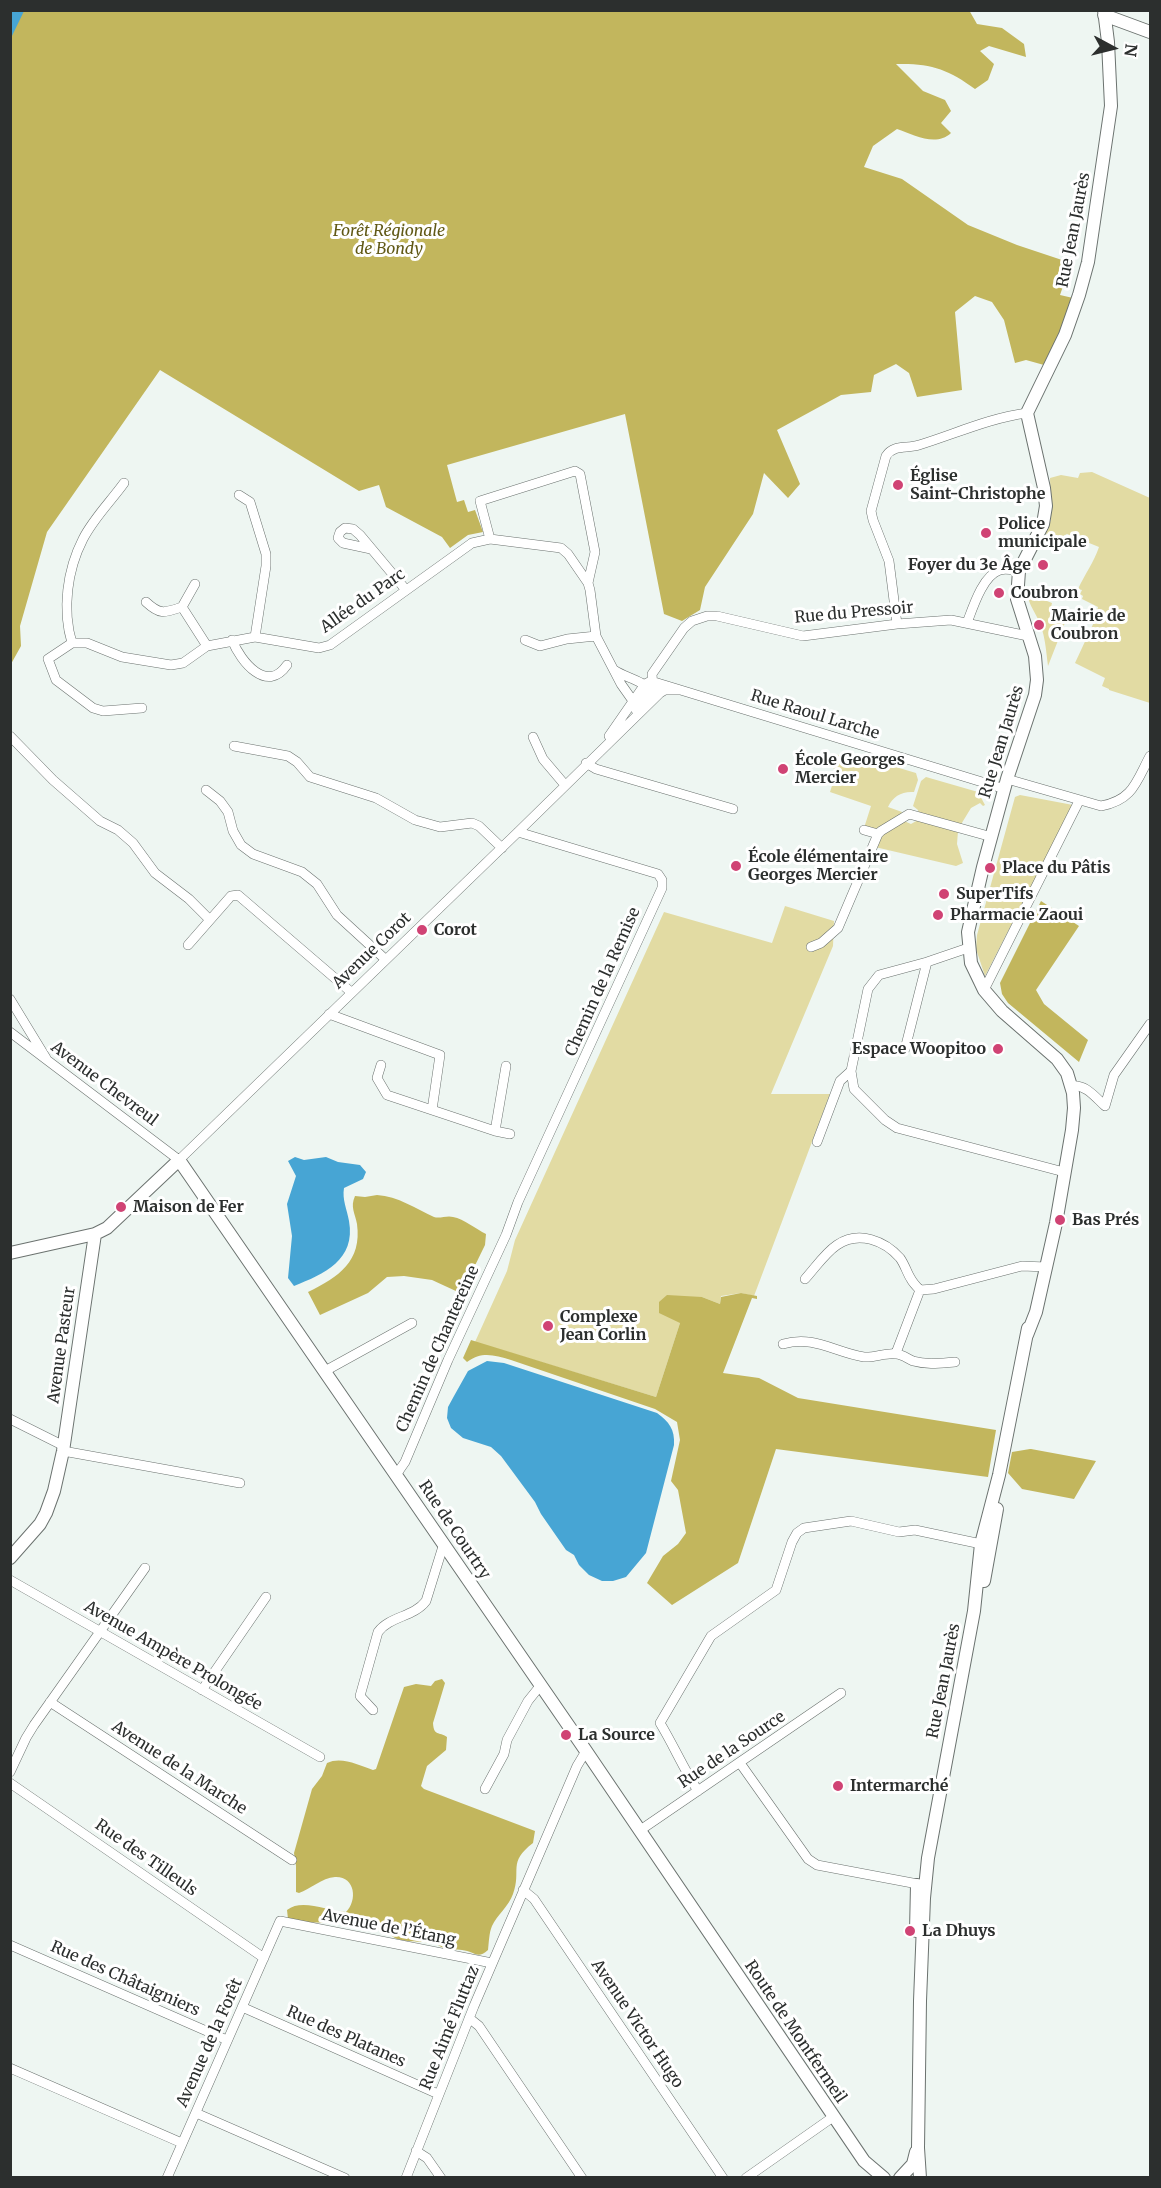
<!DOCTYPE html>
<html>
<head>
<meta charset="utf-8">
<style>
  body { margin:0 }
  #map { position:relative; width:1161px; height:2188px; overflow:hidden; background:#eef6f2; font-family:Merriweather,serif }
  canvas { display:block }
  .frame { position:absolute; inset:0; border:12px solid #2c2f2e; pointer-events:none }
  .north { position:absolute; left:1083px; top:18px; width:60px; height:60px; -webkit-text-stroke:4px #fff; paint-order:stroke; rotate:97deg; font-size:16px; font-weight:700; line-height:24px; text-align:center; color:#2c2f2e }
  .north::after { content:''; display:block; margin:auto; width:21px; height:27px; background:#2c2f2e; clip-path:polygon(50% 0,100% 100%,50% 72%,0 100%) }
</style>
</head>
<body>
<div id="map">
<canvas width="1161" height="2188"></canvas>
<div class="frame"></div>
<div class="north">N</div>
</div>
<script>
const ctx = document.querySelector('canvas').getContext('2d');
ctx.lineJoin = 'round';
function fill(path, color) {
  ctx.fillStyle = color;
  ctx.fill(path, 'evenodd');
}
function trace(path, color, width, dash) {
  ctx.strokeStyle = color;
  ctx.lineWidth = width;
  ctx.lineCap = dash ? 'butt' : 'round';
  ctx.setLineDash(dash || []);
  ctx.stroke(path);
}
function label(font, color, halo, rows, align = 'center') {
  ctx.font = font + ' Merriweather,serif';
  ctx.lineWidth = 6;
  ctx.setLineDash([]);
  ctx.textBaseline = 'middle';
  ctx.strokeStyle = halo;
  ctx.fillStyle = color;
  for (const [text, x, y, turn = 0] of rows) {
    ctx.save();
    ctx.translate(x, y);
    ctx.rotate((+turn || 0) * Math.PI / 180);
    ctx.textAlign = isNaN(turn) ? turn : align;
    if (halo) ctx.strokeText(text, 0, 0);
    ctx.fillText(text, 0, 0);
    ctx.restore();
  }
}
fill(new Path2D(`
  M1092,472L1150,498V703L1109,690V689L1102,686L1105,678L1075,663L1095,620L1098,607L1082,599L1083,596L1080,594L1082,590L1078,589C1085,574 1094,562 1099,547L1067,534L1057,539L1045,533L1051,520L1050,478L1061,475L1078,478L1080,473Z
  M1027,593L1052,603L1051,607L1068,615L1048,666C1046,650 1045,633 1038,619C1033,609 1029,604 1027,593Z
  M845,752L916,773L918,780L914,792C902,791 893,796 888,807L902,812L901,816L878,831L864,828L871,806L830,792L837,770L831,767L835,754L841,756Z
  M926,777L978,792L985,805L983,806L980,803L971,808L960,826L919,814L918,810L913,806L921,781Z
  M1020,795L1073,805L985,976L976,949L977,935L1015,797Z
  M918,820L958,831L957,844L963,863L956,866L875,847L880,835L904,821L911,824Z
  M785,906L834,921L833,946L771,1094H830L754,1296L741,1293L721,1296L720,1304L702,1297L680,1323L656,1397L475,1342L507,1271L515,1240L664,912L772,943Z`), '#e2dba3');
fill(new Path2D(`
  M969,10L977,24L1002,28L1024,44L1026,57L989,46L980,51L994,64L988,80L975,89C948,69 930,63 896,64L923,91L945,100L951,111L941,123L951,133C936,147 914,135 897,129L873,146L864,167L902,179L968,225L1017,245L1071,263L1060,295L1073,298L1057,342L1044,365L1026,360L1015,363L1004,320L992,302L975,296L955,312L962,390L917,397L909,373L896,364L874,375L871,392L841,395L777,430L800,484L788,498L764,473L753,514L705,587L700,610L682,621L664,614L625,414L447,465L457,502L464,500L468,512L475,510L483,532L468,535L450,548L442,537L386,507L379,485L359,491L160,370L47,532L20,626L21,646L11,664V11Z
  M1041,901L1079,926L1036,990L1044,1004L1088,1040L1079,1062L1008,1003L1002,994L1000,983Z
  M377,1195C398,1196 416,1209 434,1217C440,1219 447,1215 453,1217C464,1219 476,1229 486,1234L485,1245L464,1288L458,1292L432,1280L404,1276L387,1277L368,1293L320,1315L308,1292C339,1277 362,1261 357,1224C355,1213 350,1207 355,1196L365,1197Z
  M741,1293L757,1296V1299L752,1298L723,1373L759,1378L798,1398L996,1430L988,1477L776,1449L738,1563L672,1605L647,1583L663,1556L678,1544L686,1533L678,1490L671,1481L680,1440L677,1422L655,1409L511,1360C494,1355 482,1351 467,1362L463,1358L471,1340L656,1397L680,1323L659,1313V1302L667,1295L702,1297L720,1304L721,1297Z
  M1030,1449H1031L1096,1461L1074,1499L1022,1489L1008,1473L1012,1452Z
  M442,1679L445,1683L433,1723C434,1737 439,1731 447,1737L446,1750L427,1766L421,1786L424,1789L535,1831L533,1843C507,1863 522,1870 513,1894C509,1906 497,1915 492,1926C489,1933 489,1942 488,1950C477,1960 474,1951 462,1950C447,1948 450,1953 435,1943C428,1942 401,1942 395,1938C391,1936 388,1932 383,1929C371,1930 358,1925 346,1924C327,1921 307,1925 288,1919L287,1910C302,1898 327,1911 346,1912C358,1900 355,1876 335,1877C322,1878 310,1889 299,1893L296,1892V1866L294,1853L312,1789L322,1776L327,1763C341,1756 359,1765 373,1770L376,1769L404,1687L416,1684L431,1686L435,1681Z`), '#c2b65d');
fill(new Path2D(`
  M11,10L24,11L11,38L10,11Z
  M295,1157L304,1160L326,1157L338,1162L360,1165L366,1172L363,1179L344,1188C342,1200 347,1209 349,1221C356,1260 324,1274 294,1286L288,1278L292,1236L287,1204L296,1176L288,1161Z
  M487,1361L504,1363L657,1413C669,1422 675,1429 674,1445L646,1553L626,1577L613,1581H602L589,1575L579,1565L574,1555L566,1550L541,1514L535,1502L501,1456L491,1447L463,1438L451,1428L447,1418L448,1407L454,1396L468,1371Z`), '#47a5d4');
const street = new Path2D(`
  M239,495L250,502L266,554V566L255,637
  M490,539L480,501L575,471L580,474L595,552L588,583
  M371,549L343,543L338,538L340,532L345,528L353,529L360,535L406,590
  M146,602C160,615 164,613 182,607L195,584
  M182,607L207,646
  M967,623C973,607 983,575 1000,570C1006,568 1013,570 1019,571
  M897,624L889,561L873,520L871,511L886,456C894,444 907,449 919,445C955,434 989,418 1027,413
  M232,640C241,662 267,694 287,665
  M525,640L540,646L567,639L596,636
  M72,643C62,610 67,570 83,539C93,519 111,501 124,483
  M614,670C626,678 643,680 650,691L636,710
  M660,693L653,688L652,674L684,628L692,621L707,616H717L803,636L897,624L951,620L1028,636
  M142,708L103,711L93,708L56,680L48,659L72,643H87L122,657L171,665L183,663L207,646L255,637L319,648L330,645L472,543L490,539L561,548L568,554L588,583L590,590L596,636L621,684L633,701
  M10,736L53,780L100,821L118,830L133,843L155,873L189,899L210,920
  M609,736L645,684L651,681L1005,789
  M533,737L543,759L565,785
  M234,746L288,756L297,762L310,777L376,798L415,820L440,827L472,823L479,826L502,848
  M586,763L596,769L733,809
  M1007,779L1101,806C1133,800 1136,782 1150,756
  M206,790L220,801L228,812L233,831L241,845L253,854L302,872L317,884L337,915L385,959
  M864,830L878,834
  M188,945L231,896L238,895L351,992
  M811,947L821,943L838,928L878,834L881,831L909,814L992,837
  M968,948L927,962L879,975L868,989L851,1071L854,1089L885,1120L897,1128L1064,1172
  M984,990L1079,801
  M10,999L46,1058
  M329,1014L440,1055L432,1110
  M10,1032L179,1160L518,832L660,693L665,690H680
  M905,1049L927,962
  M381,1065L377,1078L387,1095L495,1131L510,1134
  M1071,1086C1086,1084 1095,1097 1105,1106L1114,1075L1150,1024
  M495,1131L506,1066
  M817,1142L840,1081L851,1071
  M805,1279C815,1268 825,1253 837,1245C859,1230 885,1241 900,1258C905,1265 907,1273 911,1279C913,1283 917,1287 920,1290
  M920,1290L934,1289L1022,1266L1046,1267
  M783,1344C814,1335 834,1352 864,1357C875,1358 886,1352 896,1354C902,1354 908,1359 913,1361C927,1365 941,1363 955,1362
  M896,1353L920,1290
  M325,1371L412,1323
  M10,1419L64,1446
  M63,1451L240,1483
  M396,1475L405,1462L448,1360L506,1235L518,1202L662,888V880L658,874L518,832
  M10,1580L320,1757
  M202,1690L266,1597
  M50,1702L292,1860
  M373,1710L360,1696L378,1632C390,1616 414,1617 426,1601L444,1543
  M740,1763L808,1859L817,1865L923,1885
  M10,1772L26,1738L34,1725L145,1568
  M10,1783L264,1958
  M485,1789L504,1754L507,1740L528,1701L540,1686
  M698,1791C683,1768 674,1746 660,1723L711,1636L776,1590L792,1542L797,1533L804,1528L851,1521L899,1532L915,1530L986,1545
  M639,1831L841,1693
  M523,1890L534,1899L723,2178
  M10,1945L227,2040
  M242,2007L438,2094
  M469,2018L479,2026L582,2178
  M10,2068L182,2143
  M196,2113L345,2178
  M416,2151L427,2158L441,2178
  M167,2178L280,1921L492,1963
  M406,2178L474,2006L577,1766L586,1751
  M746,2178L833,2117`);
const secondary = new Path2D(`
  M1104,15L1150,32
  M10,1253L95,1234L107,1228L179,1160L586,1751L864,2161L884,2178
  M1027,1335L1036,1312L1056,1223L1072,1130L1074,1108L1073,1093L1067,1073L1057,1059L1002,1011L984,990L971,963L968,932L983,867L1007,779L1035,695L1037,680L1035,656L1017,599L1019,571L1043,524L1046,506L1044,488L1027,413L1065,335L1079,295L1088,262L1111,106L1108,42L1104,10
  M10,1558L40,1524L46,1513L54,1491L63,1451L95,1234
  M984,1581L997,1509
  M916,1931L917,1885
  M900,2178L913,2164L916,2152
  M920,2178L918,2148L920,2001L924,1898L928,1858L974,1611L981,1544L999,1475L1028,1328`);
trace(street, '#6b726f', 10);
trace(secondary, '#6b726f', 14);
trace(street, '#fff', 9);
trace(secondary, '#fff', 12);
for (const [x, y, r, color] of [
  [898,485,6,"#d04374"],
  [986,533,6,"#d04374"],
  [1043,565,6,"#d04374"],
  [999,593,6,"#d04374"],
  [1039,625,6,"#d04374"],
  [783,769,6,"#d04374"],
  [736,866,6,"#d04374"],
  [990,868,6,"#d04374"],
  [944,894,6,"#d04374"],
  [938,915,6,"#d04374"],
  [422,930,6,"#d04374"],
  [998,1049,6,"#d04374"],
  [121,1207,6,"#d04374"],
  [1060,1220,6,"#d04374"],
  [548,1326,6,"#d04374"],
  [566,1735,6,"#d04374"],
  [838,1786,6,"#d04374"],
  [910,1931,6,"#d04374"]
]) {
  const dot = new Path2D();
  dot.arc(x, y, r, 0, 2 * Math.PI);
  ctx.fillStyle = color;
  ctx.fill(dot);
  trace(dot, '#fff', 2);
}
label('16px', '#2c2f2e', '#fff', [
  ["Rue Jean Jaurès",1074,230,-79],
  ["Allée du Parc",363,601,-35],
  ["Rue du Pressoir",854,613,-5],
  ["Rue Raoul Larche",815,715,17],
  ["Rue Jean Jaurès",1002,742,-73],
  ["Avenue Corot",372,951,-44],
  ["Chemin de la Remise",603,982,-66],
  ["Avenue Chevreul",104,1084,37],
  ["Avenue Pasteur",62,1345,-82],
  ["Chemin de Chantereine",438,1349,-66],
  ["Rue de Courtry",454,1530,56],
  ["Avenue Ampère Prolongée",173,1656,30],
  ["Rue Jean Jaurès",944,1681,-79],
  ["Rue de la Source",732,1750,-34],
  ["Avenue de la Marche",179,1768,33],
  ["Rue des Tilleuls",146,1858,35],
  ["Avenue de l’Étang",389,1928,11],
  ["Rue des Châtaigniers",125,1979,24],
  ["Avenue Victor Hugo",637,2024,56],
  ["Rue Aimé Fluttaz",450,2028,-68],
  ["Route de Montfermeil",795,2032,56],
  ["Rue des Platanes",346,2037,24],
  ["Avenue de la Forêt",210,2043,-66]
]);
label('italic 16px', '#615916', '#fff', [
  ["Forêt Régionale",389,231],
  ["de Bondy",389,249]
]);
label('bold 16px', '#2c2f2e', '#fff', [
  ["Église",910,476],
  ["Saint-Christophe",910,494],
  ["Police",998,524],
  ["municipale",998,542],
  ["Foyer du 3e Âge",1031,565,"right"],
  ["Coubron",1011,593],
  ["Mairie de",1051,616],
  ["Coubron",1051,634],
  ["École Georges",795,760],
  ["Mercier",795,778],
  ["École élémentaire",748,857],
  ["Georges Mercier",748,875],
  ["Place du Pâtis",1002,868],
  ["SuperTifs",956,894],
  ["Pharmacie Zaoui",950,915],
  ["Corot",434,930],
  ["Espace Woopitoo",986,1049,"right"],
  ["Maison de Fer",133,1207],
  ["Bas Prés",1072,1220],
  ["Complexe",560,1317],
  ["Jean Corlin",560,1335],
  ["La Source",578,1735],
  ["Intermarché",850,1786],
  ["La Dhuys",922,1931]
], 'left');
</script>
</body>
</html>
